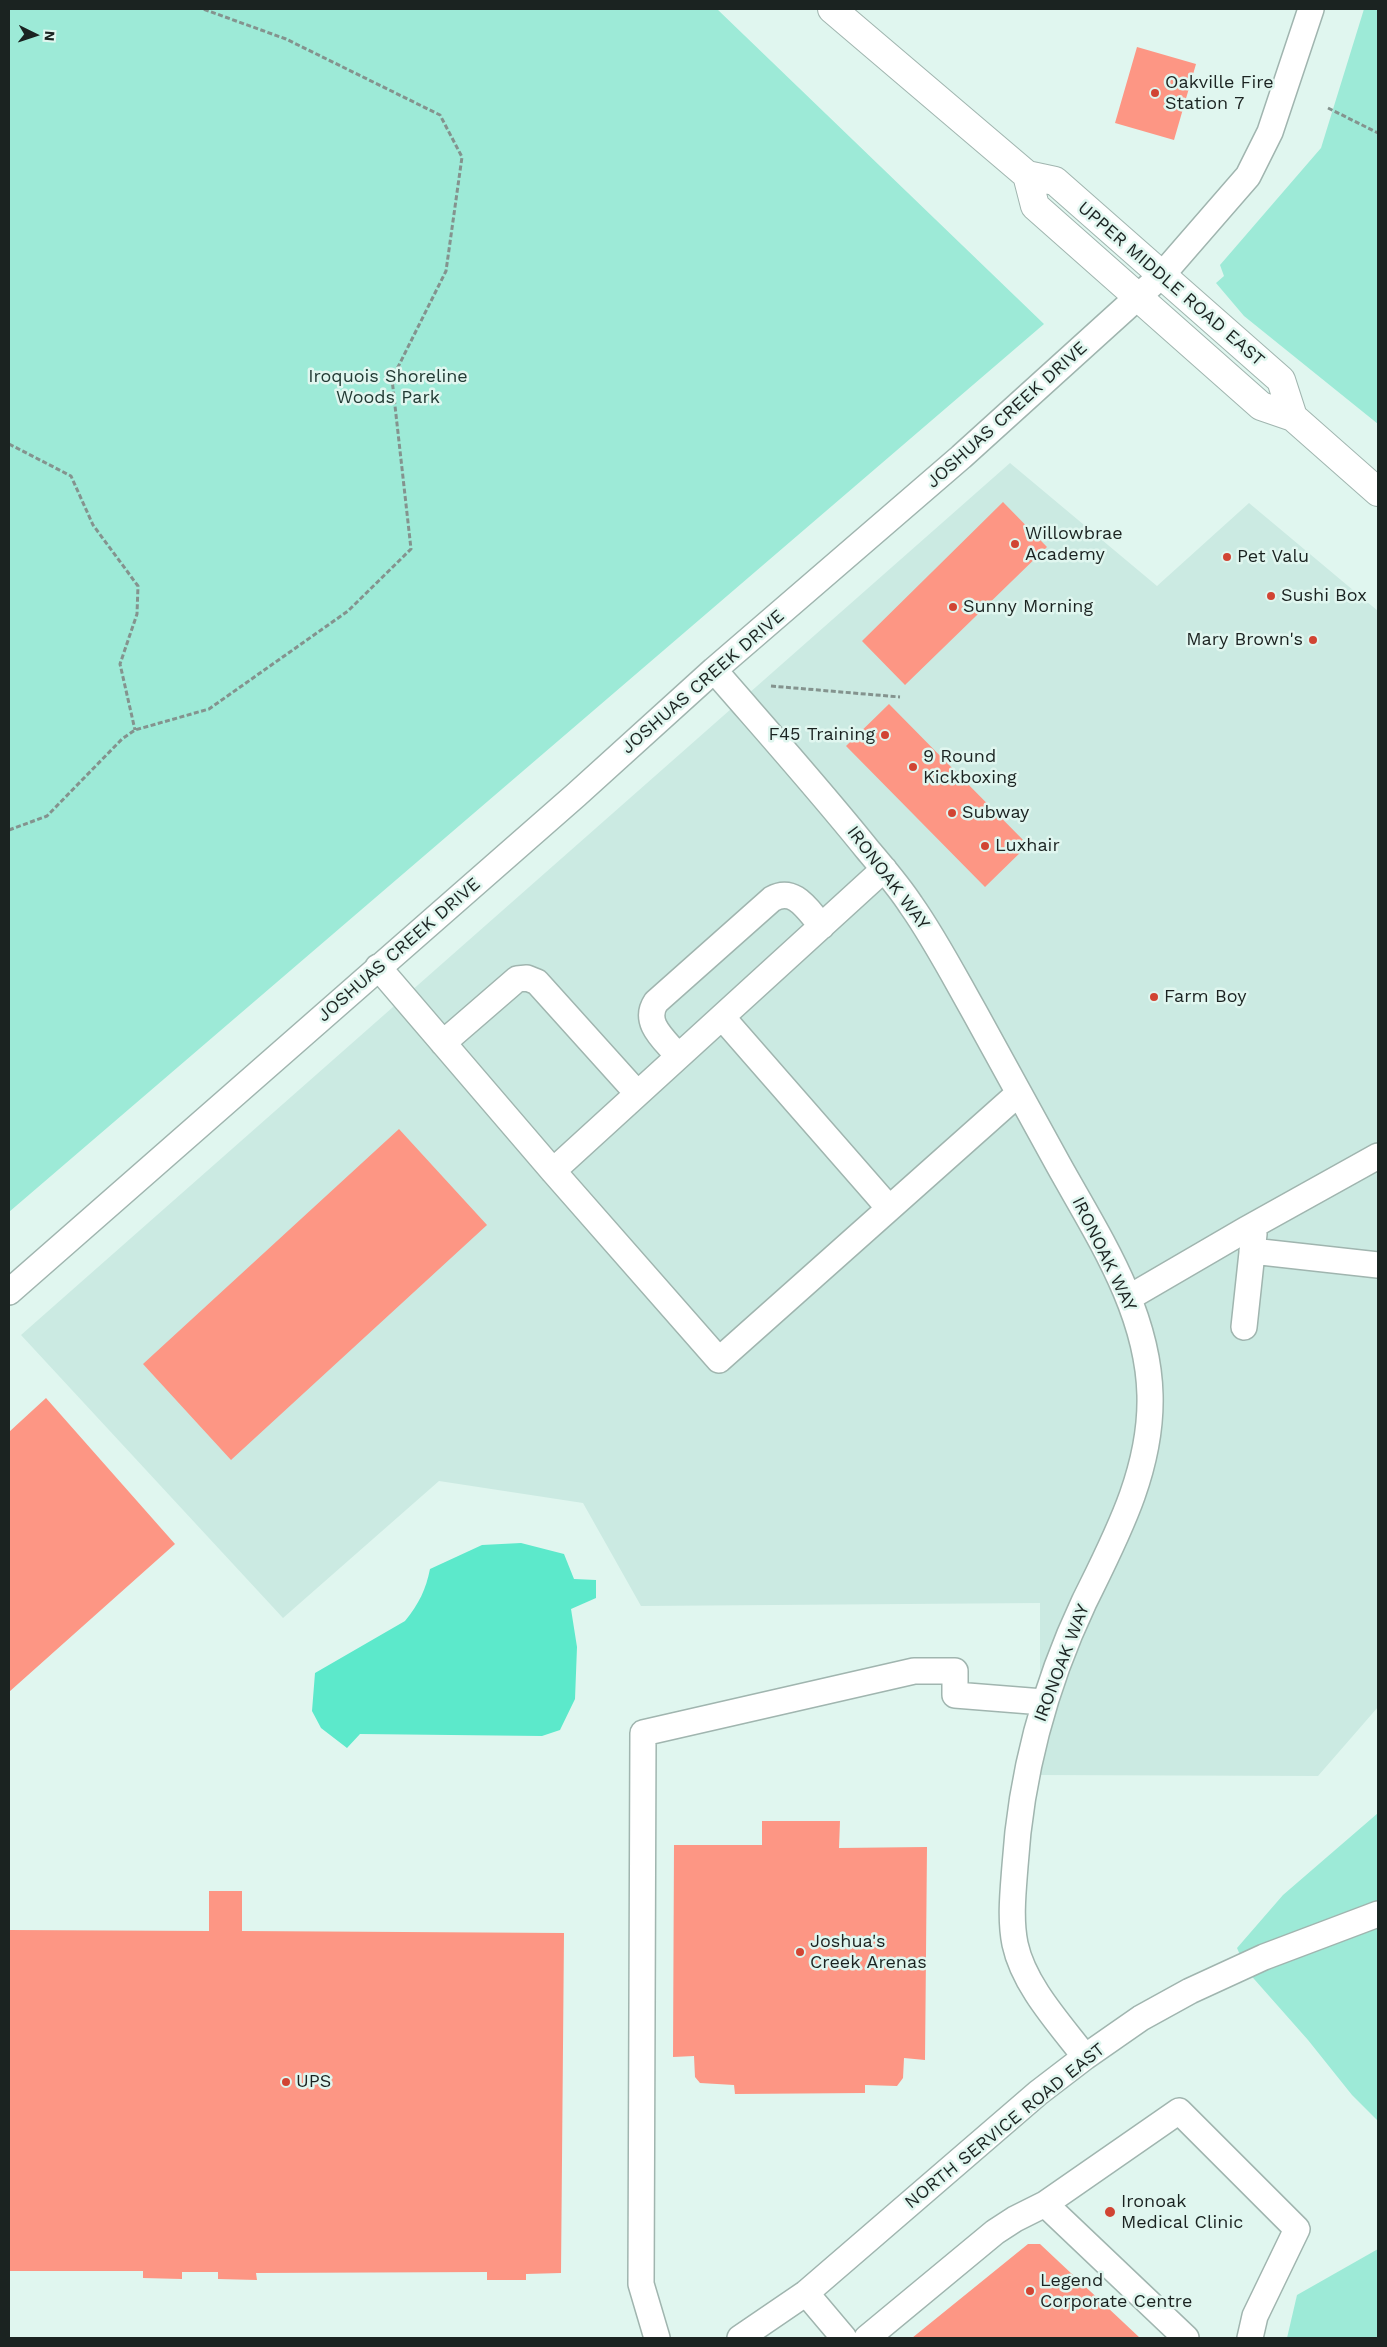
<!DOCTYPE html>
<html>
<head>
<meta charset="utf-8">
<style>
  body { margin:0 }
  #map { position:relative; width:1387px; height:2347px; overflow:hidden; background:#e0f6ef; font-family:"Work Sans",sans-serif }
  canvas { display:block }
  .frame { position:absolute; inset:0; border:10px solid #1b2321; pointer-events:none }
  .north { position:absolute; left:10px; top:10px; width:50px; height:50px; -webkit-text-stroke:4px #e0f6ef; paint-order:stroke; rotate:94deg; font-size:14px; font-weight:700; line-height:20px; text-align:center; color:#1b2321 }
  .north::after { content:''; display:block; margin:auto; width:18px; height:22px; background:#1b2321; clip-path:polygon(50% 0,100% 100%,50% 72%,0 100%) }
</style>
</head>
<body>
<div id="map">
<canvas width="1387" height="2347"></canvas>
<div class="frame"></div>
<div class="north">N</div>
</div>
<script>
const ctx = document.querySelector('canvas').getContext('2d');
ctx.lineJoin = 'round';
function fill(path, color) {
  ctx.fillStyle = color;
  ctx.fill(path, 'evenodd');
}
function trace(path, color, width, dash) {
  ctx.strokeStyle = color;
  ctx.lineWidth = width;
  ctx.lineCap = dash ? 'butt' : 'round';
  ctx.setLineDash(dash || []);
  ctx.stroke(path);
}
function label(font, color, halo, rows, align = 'center') {
  ctx.font = font + ' "Work Sans",sans-serif';
  ctx.lineWidth = 5;
  ctx.setLineDash([]);
  ctx.textBaseline = 'middle';
  ctx.strokeStyle = halo;
  ctx.fillStyle = color;
  for (const [text, x, y, turn = 0] of rows) {
    ctx.save();
    ctx.translate(x, y);
    ctx.rotate((+turn || 0) * Math.PI / 180);
    ctx.textAlign = isNaN(turn) ? turn : align;
    if (halo) ctx.strokeText(text, 0, 0);
    ctx.fillText(text, 0, 0);
    ctx.restore();
  }
}
fill(new Path2D(`
  M1010,463L1157,586L1249,503L1378,611V1707L1318,1776L1040,1775V1603L641,1606L583,1503L439,1481L283,1618L21,1335Z`), '#cbeae2');
fill(new Path2D(`
  M9,9H717L1044,324L9,1212Z
  M1364,9H1378V424L1244,316L1216,283L1224,276L1220,265L1321,148Z
  M1378,1813V2121L1352,2095L1308,2040L1247,1971L1237,1948L1283,1895Z
  M1378,2249V2338H1287L1297,2295Z`), '#9dead7');
fill(new Path2D(`
  M521,1543L564,1554L574,1579L596,1580V1598L571,1609L577,1647L575,1699L560,1730L542,1736L360,1734L347,1748L321,1728L312,1711L315,1673L405,1621C419,1604 426,1589 430,1569L482,1545Z`), '#5ce9cb');
fill(new Path2D(`
  M1137,47L1196,64L1174,140L1115,123Z
  M1003,502L1047,547L905,685L862,641Z
  M889,704L1028,845L985,887L846,746Z
  M399,1129L487,1225L231,1460L143,1364Z
  M46,1398L175,1544L9,1692V1432Z
  M762,1821H840L839,1848L927,1847L925,2060L904,2058L903,2078L897,2086L865,2085V2093L735,2094L734,2085L700,2083L695,2077L694,2056L673,2057L674,1845H762Z
  M209,1891H242V1931L564,1933L561,2273L526,2274V2280H487V2272L256,2273L257,2280L218,2279V2272H182V2279L143,2278V2271H9V1930L209,1931Z
  M1028,2244H1040L1140,2338H912Z`), '#fd9684');
const minor = new Path2D(`
  M714,670C766,730 818,788 867,849C882,867 898,885 911,905C935,939 954,976 975,1013C1003,1063 1030,1114 1058,1164C1098,1236 1148,1310 1150,1395C1152,1470 1116,1537 1084,1602C1044,1687 1021,1772 1015,1866C1013,1892 1010,1919 1015,1944C1024,1986 1060,2024 1085,2057
  M378,967L553,1171L719,1360L1019,1093
  M722,1017L889,1208
  M443,1043L517,979L527,978L537,982L637,1093
  M678,1056C665,1040 642,1023 656,1002L772,899C795,886 808,911 822,926
  M553,1171L884,869
  M1252,1251L1378,1265
  M9,1292L576,795L714,670L961,457L1162,275L1248,176L1270,132L1311,9
  M1130,1297L1245,1230L1378,1156
  M1244,1327L1254,1234
  M1045,2204L1179,2111L1297,2229L1255,2316L1250,2338
  M806,2293L844,2338
  M657,2338L641,2284L643,1733L914,1671H955V1695L1043,1702
  M740,2338L806,2293L1038,2093L1085,2057L1141,2018L1190,1991L1264,1957L1378,1914
  M867,2338L995,2232L1015,2219L1045,2204L1186,2338`);
const major = new Path2D(`
  M832,9L1027,175L1055,181L1281,380L1293,417
  M1027,175L1035,206L1261,406L1293,417L1378,492`);
trace(minor, '#a0b5af', 28);
trace(major, '#a0b5af', 30);
trace(new Path2D(`
  M1328,108L1378,133
  M9,444L71,476L93,525L138,586L137,614L120,664L135,730
  M771,686L900,697
  M9,830L47,816L122,739L135,730L209,709L348,611L411,549L392,379L446,271L462,157L440,115L286,39L203,9`), '#84938e', 3, [5, 2.5]);
trace(minor, '#fff', 25);
trace(major, '#fff', 28);
for (const [x, y, r, color] of [
  [1155,93,5,"#d14433"],
  [1015,544,5,"#d14433"],
  [1227,557,5,"#d14433"],
  [1271,596,5,"#d14433"],
  [953,607,5,"#d14433"],
  [1313,640,5,"#d14433"],
  [885,735,5,"#d14433"],
  [913,767,5,"#d14433"],
  [952,813,5,"#d14433"],
  [985,846,5,"#d14433"],
  [1154,997,5,"#d14433"],
  [800,1952,5,"#d14433"],
  [286,2082,5,"#d14433"],
  [1110,2212,6,"#d14433"],
  [1030,2291,5,"#d14433"]
]) {
  const dot = new Path2D();
  dot.arc(x, y, r, 0, 2 * Math.PI);
  ctx.fillStyle = color;
  ctx.fill(dot);
  trace(dot, '#e0f6ef', 2);
}
label('18px', '#1b2321', '#e0f6ef', [
  ["Oakville Fire",1165,83],
  ["Station 7",1165,104],
  ["Willowbrae",1025,534],
  ["Academy",1025,555],
  ["Pet Valu",1237,557],
  ["Sushi Box",1281,596],
  ["Sunny Morning",963,607],
  ["Mary Brown's",1303,640,"right"],
  ["F45 Training",875,735,"right"],
  ["9 Round",923,757],
  ["Kickboxing",923,778],
  ["Subway",962,813],
  ["Luxhair",995,846],
  ["Farm Boy",1164,997],
  ["Joshua's",810,1942],
  ["Creek Arenas",810,1963],
  ["UPS",296,2082],
  ["Ironoak",1121,2202],
  ["Medical Clinic",1121,2223],
  ["Legend",1040,2281],
  ["Corporate Centre",1040,2302]
], 'left');
label('18px', '#1b2321', '#e0f6ef', [
  ["UPPER MIDDLE ROAD EAST",1171,284,41],
  ["JOSHUAS CREEK DRIVE",1007,415,-42],
  ["JOSHUAS CREEK DRIVE",703,682,-41],
  ["IRONOAK WAY",888,878,53],
  ["JOSHUAS CREEK DRIVE",399,950,-41],
  ["IRONOAK WAY",1104,1254,64],
  ["IRONOAK WAY",1062,1663,-69],
  ["NORTH SERVICE ROAD EAST",1005,2126,-39]
]);
label('18px', '#223a34', '#e0f6ef', [
  ["Iroquois Shoreline",388,377],
  ["Woods Park",388,398]
]);
</script>
</body>
</html>
